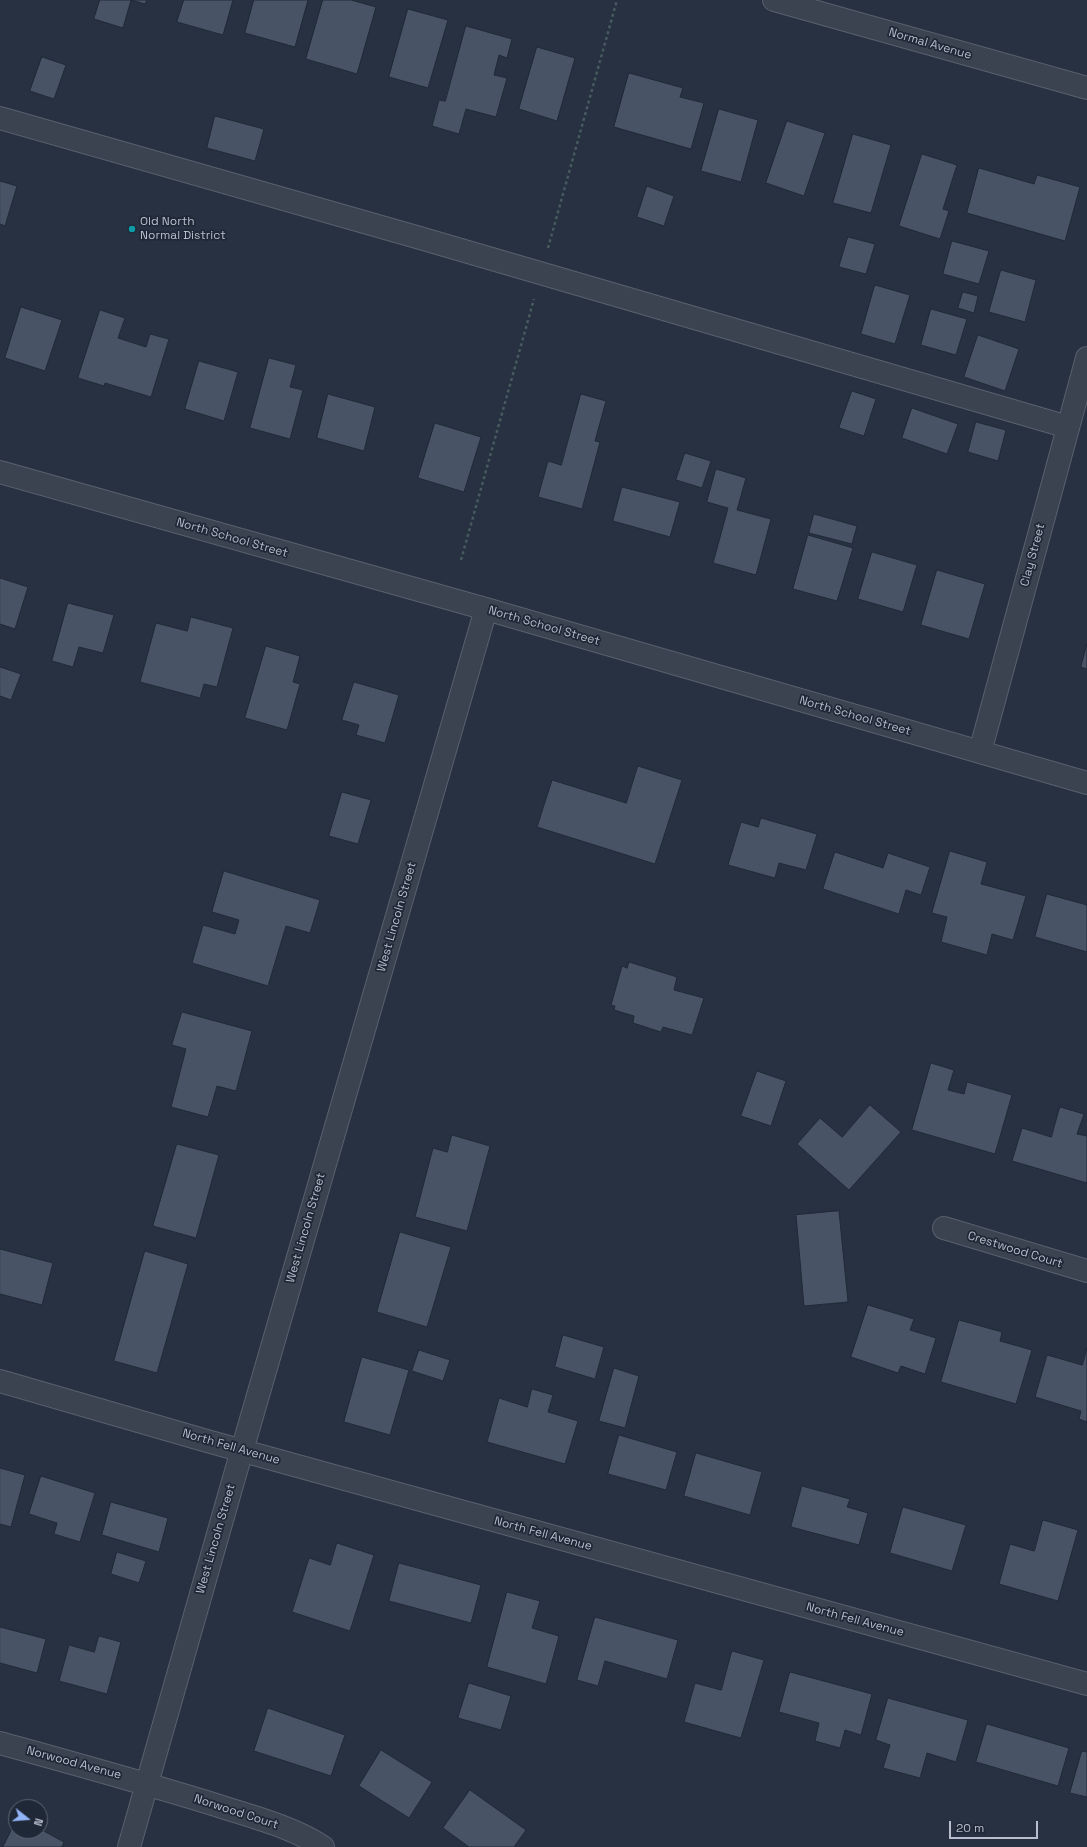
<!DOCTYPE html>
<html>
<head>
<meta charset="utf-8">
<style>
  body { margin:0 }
  #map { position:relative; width:1087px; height:1847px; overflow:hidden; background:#273141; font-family:"Space Grotesk",sans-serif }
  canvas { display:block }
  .north { position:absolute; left:8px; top:1799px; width:40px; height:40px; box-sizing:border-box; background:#1f2836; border:1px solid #5c6472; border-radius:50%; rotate:107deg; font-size:11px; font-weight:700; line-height:16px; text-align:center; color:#b8becb }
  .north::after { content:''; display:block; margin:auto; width:14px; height:18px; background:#91b4f7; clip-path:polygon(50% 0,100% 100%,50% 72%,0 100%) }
  .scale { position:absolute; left:949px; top:1821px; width:89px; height:18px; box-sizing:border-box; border:2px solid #b8becb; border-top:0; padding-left:5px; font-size:12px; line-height:14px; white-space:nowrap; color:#b8becb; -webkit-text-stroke:3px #1f2836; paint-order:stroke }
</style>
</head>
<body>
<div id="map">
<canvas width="1087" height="1847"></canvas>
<div class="north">N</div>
<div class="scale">20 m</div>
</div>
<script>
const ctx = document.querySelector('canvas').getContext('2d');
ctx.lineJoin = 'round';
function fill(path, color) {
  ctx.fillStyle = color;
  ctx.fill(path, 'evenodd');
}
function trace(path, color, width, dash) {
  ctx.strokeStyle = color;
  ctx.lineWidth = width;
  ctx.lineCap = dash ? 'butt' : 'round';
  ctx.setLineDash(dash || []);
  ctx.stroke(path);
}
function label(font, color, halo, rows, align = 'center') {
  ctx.font = font + ' "Space Grotesk",sans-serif';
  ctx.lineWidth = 3.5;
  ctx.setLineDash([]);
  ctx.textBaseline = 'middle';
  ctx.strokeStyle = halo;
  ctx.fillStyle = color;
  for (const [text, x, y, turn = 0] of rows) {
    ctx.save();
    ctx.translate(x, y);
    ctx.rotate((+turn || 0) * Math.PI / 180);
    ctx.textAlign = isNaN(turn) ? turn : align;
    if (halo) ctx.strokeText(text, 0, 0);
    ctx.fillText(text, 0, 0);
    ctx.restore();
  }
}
const building = new Path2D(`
  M100,0H147L145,4L131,0L123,28L94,19Z
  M184,0H233L223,35L177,22Z
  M254,0H308L295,47L245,33Z
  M323,0H351L376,7L357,74L306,59Z
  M408,9L448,20L428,88L389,77Z
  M466,26L512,39L507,58L499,55L494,75L507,78L496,117L466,109L459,134L432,126L439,100L445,101Z
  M537,47L575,58L557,121L519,109Z
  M42,57L66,65L54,99L30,91Z
  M629,73L683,88L680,97L704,103L691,149L614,127Z
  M719,109L758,120L741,182L701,171Z
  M215,116L264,129L255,161L207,148Z
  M787,121L825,133L804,196L766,183Z
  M853,134L891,145L871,213L833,203Z
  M922,154L957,165L943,209L949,211L940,239L899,226Z
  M979,168L1034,184L1037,175L1080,187L1065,241L967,213Z
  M0,181L17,186L5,226L0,224Z
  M647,186L674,196L664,226L637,217Z
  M848,237L875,244L866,274L839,267Z
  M952,241L989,251L979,284L943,274Z
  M1001,270L1036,280L1025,322L989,312Z
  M875,285L910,295L895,344L861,334Z
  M963,292L978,296L974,313L958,308Z
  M21,307L62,320L45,371L5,358Z
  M931,309L967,319L956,355L921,345Z
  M100,310L125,318L118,338L146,347L150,334L169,339L151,397L105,383L104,386L78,378Z
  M978,335L1019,349L1005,391L964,377Z
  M269,358L296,365L290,387L303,390L290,439L250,428Z
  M199,361L238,372L224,421L185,409Z
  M852,391L876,399L864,436L839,428Z
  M328,394L375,407L364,451L317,438Z
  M581,394L606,401L595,441L600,442L582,509L538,497L548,461L561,465Z
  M912,408L958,424L947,454L902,438Z
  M976,422L1006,430L998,461L968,452Z
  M435,423L481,437L464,492L418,478Z
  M685,453L711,461L702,488L676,480Z
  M716,469L746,478L737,510L771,519L756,575L713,563L728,508L707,502Z
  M622,487L680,502L670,537L613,521Z
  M814,514L857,526L852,544L809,533Z
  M808,535L853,548L837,601L793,589Z
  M872,552L917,565L903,612L858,599Z
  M937,570L985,584L969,639L921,625Z
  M0,578L28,587L15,629L0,624Z
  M68,603L114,615L103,653L79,647L73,667L52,661Z
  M191,617L233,628L217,687L204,684L200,698L140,682L156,623L187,631Z
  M1087,644V669L1081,667Z
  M266,646L300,656L293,682L300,684L287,730L245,718Z
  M0,667L21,674L11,700L0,696Z
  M354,682L399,695L385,743L356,735L359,725L342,720Z
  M638,766L682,780L655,864L537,827L552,780L626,803Z
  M342,792L371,800L358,844L329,836Z
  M761,818L817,834L806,870L779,863L775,878L728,865L741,822L758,827Z
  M950,851L987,862L981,884L1026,896L1013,940L992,934L987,955L941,942L947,917L932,913Z
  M835,852L883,868L888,853L930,867L921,895L906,890L899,914L823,889Z
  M224,871L320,900L310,933L286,926L268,986L192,963L203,925L235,934L239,920L212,912Z
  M1047,894L1087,905V952L1035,937Z
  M629,962L677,977L674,990L704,998L692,1035L663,1027L661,1032L633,1023L634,1016L614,1010L615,1006L611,1005L622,966L627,968Z
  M182,1012L252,1031L236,1091L217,1086L208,1117L171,1107L186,1049L172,1045Z
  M931,1063L954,1070L948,1090L964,1094L967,1082L1012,1095L995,1154L912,1130Z
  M757,1071L786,1081L771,1126L741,1116Z
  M870,1105L901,1132L849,1190L797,1144L820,1118L842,1137Z
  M1060,1107L1084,1114L1077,1134L1087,1136V1183L1012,1161L1022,1128L1051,1137Z
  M452,1135L490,1146L467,1231L415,1217L433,1148L447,1152Z
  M177,1144L219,1155L196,1238L153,1226Z
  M839,1211L848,1302L804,1306L796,1215Z
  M400,1232L451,1247L427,1327L377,1312Z
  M0,1249L53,1263L42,1305L0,1294Z
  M145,1251L188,1264L157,1373L114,1361Z
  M868,1305L914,1319L910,1330L936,1338L925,1374L901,1366L898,1373L851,1357Z
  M959,1320L1002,1332L1000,1341L1032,1350L1016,1404L941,1382Z
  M563,1335L604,1347L595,1379L555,1367Z
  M1087,1348V1422L1079,1419L1081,1411L1035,1397L1047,1355L1082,1365Z
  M419,1350L450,1360L443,1381L412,1371Z
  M362,1357L409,1370L390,1435L344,1422Z
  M614,1368L639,1376L625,1428L599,1421Z
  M532,1389L553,1395L548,1412L578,1421L565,1464L487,1442L499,1398L527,1407Z
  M619,1435L677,1452L666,1490L608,1474Z
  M696,1453L762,1472L750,1515L684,1496Z
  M0,1468L25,1475L11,1527L0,1524Z
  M41,1476L95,1493L80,1542L54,1534L57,1523L29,1514Z
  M802,1486L850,1499L847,1507L868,1513L859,1545L791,1527Z
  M111,1502L168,1518L159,1552L102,1535Z
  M903,1507L966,1525L952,1571L890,1553Z
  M1043,1520L1078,1530L1058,1601L999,1584L1010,1544L1034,1551Z
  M337,1543L374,1555L350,1631L292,1612L309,1558L330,1565Z
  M117,1552L146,1561L139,1583L111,1574Z
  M399,1563L481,1585L471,1623L389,1601Z
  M507,1592L540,1601L532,1628L559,1636L546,1684L487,1667Z
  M595,1617L678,1640L667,1679L605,1661L598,1686L577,1680Z
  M0,1627L46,1639L37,1673L0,1663Z
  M99,1636L121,1642L107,1694L59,1681L69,1645L94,1652Z
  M732,1651L764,1660L741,1738L684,1722L695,1683L721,1690Z
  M790,1672L872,1694L861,1735L845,1730L840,1748L815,1741L819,1723L779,1712Z
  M469,1683L511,1696L501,1730L458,1718Z
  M888,1698L968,1720L956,1762L927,1753L920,1778L883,1768L890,1745L876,1740Z
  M268,1708L345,1735L331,1776L254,1751Z
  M987,1724L1069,1748L1058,1786L976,1762Z
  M381,1750L432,1782L409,1818L359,1786Z
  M1082,1751L1087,1752V1797L1070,1793Z
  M470,1790L526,1830L514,1847H469L443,1828Z
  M16,1821V1831H40V1829L64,1842L62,1847H3Z`);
fill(building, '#485365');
trace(building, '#212a38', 1);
const minor = new Path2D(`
  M774,0L1087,88
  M0,118L420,238L1068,427
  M0,472L486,609L1087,783
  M980,752L1087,358
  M944,1228L1087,1271
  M0,1381L207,1441L1087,1684
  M0,1743C72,1763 145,1783 216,1805C252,1817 291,1826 323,1847
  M129,1847L232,1485L486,609`);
trace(minor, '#59616e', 24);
trace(new Path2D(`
  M548,248L617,0
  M461,560L534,299`), '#475b5f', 2.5, [3, 3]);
trace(minor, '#3b4351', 22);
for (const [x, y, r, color] of [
  [132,229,4,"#0f9aa8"]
]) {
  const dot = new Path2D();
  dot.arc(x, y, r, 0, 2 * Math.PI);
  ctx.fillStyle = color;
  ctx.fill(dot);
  trace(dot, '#1f2836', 1.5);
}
label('12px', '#b8becb', '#1f2836', [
  ["Normal Avenue",930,44,16],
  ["North School Street",232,538,16],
  ["Clay Street",1033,555,-75],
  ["North School Street",544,626,16],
  ["North School Street",855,716,16],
  ["West Lincoln Street",397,917,-74],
  ["West Lincoln Street",306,1228,-74],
  ["Crestwood Court",1015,1250,17],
  ["North Fell Avenue",231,1447,16],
  ["North Fell Avenue",543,1534,15],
  ["West Lincoln Street",216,1539,-74],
  ["North Fell Avenue",855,1620,15],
  ["Norwood Avenue",74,1763,15],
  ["Norwood Court",236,1812,18]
]);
label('12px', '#b8becb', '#1f2836', [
  ["Old North",140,222],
  ["Normal District",140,236]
], 'left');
</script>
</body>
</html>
